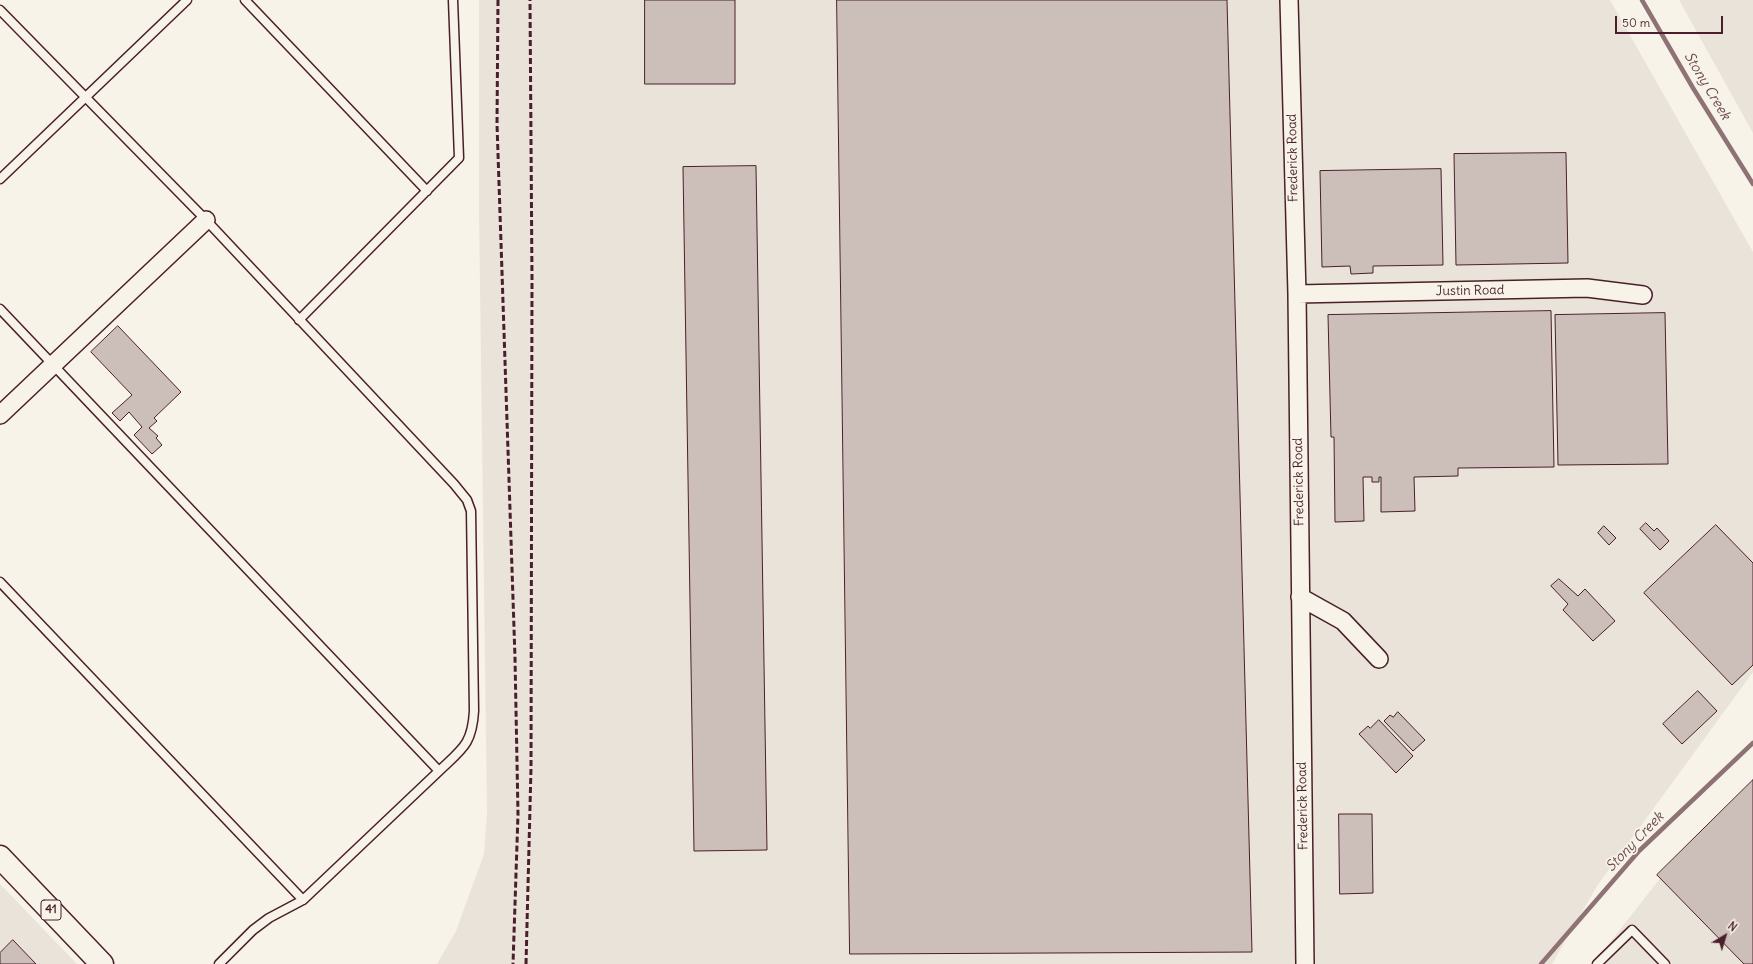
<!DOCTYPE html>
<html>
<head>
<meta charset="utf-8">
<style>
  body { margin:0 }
  #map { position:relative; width:1753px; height:964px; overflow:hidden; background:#f7f3e8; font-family:Delius,sans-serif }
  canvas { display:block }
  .north { position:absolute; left:1705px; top:916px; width:40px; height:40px; -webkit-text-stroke:3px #f7f3e8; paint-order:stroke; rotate:38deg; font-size:11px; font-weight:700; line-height:16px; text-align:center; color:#4a1f2b }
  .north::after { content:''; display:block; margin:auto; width:14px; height:18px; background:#4a1f2b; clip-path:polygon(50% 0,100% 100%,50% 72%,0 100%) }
  .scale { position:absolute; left:1615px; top:16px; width:108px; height:18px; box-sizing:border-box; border:2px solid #4a1f2b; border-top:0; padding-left:5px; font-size:12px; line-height:14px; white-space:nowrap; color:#4a1f2b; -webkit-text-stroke:3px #f7f3e8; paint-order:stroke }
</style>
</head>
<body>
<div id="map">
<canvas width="1753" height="964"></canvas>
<div class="north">N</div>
<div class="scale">50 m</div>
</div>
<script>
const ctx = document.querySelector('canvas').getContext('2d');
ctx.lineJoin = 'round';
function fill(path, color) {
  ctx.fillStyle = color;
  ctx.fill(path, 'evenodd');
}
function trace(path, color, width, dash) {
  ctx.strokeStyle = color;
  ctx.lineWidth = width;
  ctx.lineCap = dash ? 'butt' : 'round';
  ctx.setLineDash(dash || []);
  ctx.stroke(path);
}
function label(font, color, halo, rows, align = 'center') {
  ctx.font = font + ' Delius,sans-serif';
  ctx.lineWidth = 3.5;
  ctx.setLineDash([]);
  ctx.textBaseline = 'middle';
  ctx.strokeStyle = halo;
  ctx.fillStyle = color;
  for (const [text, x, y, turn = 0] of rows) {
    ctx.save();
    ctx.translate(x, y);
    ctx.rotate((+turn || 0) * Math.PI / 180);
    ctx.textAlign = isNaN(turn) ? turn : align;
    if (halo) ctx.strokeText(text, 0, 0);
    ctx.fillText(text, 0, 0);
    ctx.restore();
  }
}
fill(new Path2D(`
  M479,0H1610L1753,252V672L1597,886L1552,964H437L456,931L484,854L487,814L479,209Z
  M1679,0H1753V133Z
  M1673,862L1753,964H1593Z
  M0,884L77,964H0Z`), '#eae3da');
trace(new Path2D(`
  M1642,0L1693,88L1753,184
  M1541,964L1639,851L1753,743`), '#8e7275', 4.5);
const building = new Path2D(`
  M645,0H735V84H645Z
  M837,0H1227L1252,952L850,954Z
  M1566,153L1568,263L1456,265L1454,154Z
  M756,166L767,850L694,851L683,167Z
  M1441,169L1443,265L1373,266V273L1351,274L1350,266L1322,267L1320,171Z
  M1551,311L1554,467L1458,468V476L1414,477L1415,511L1381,512V477H1379V482H1372V477H1363L1364,521L1335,522L1334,437H1331L1328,315Z
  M1665,313L1668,464L1558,465L1555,315Z
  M118,326L181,392L154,418L157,421L149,428L158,436L156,438L162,445L152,454L134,435L142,427L129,412L120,421L112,413L132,395L91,352Z
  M1646,523L1654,531L1657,528L1669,541L1660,550L1640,529Z
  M1716,525L1753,563V665L1732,685L1644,593Z
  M1604,526L1616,538L1609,545L1598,533Z
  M1559,579L1578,596L1585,589L1615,621L1593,641L1563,610L1568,604L1551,586Z
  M1698,691L1717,711L1682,744L1663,724Z
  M1398,712L1425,740L1413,751L1384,721L1390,715L1393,717Z
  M1379,720L1413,756L1396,773L1359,734L1368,726L1370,728Z
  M1753,780V964H1744L1657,875Z
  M1339,814H1372L1373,893L1340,894Z
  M13,940L36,964H0V953Z`);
fill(building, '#ccbfb9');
trace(building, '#4a1f2b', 1);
const lane = new Path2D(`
  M245,0L427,191
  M0,10L206,220L454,484L467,500L471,511L474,711C472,745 462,749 439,771L303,900L269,918L253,930L219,964
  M0,179L187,0
  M0,309L439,771
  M299,320L459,158L453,0
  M0,582L303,900
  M1597,964L1632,930L1665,964`);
const street = new Path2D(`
  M1289,0L1297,294L1305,964
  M1297,294L1587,288L1643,295
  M0,415L206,220
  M1300,597L1343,621L1379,659`);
const primary = new Path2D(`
  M0,857L102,964`);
trace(lane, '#4a1f2b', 11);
trace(street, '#4a1f2b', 20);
trace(primary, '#4a1f2b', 25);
trace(lane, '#f7f3e8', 8);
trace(street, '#f7f3e8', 17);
trace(primary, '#f7f3e8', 22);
trace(new Path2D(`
  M498,0L497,124L515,658L518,814L513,964
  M526,964L531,768L532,280L530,0`), '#4a1f2b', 3, [6, 3]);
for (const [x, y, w] of [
  [51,910,20]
]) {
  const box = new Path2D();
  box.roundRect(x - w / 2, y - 10, w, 20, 3);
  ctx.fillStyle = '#f7f3e8';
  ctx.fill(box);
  trace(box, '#4a1f2b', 1);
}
label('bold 12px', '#4a1f2b', null, [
  ["41",51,910]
]);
label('13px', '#4a1f2b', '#f7f3e8', [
  ["Frederick Road",1293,158,-91],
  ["Justin Road",1470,291,-1],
  ["Frederick Road",1299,482,-91],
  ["Frederick Road",1303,806,-91]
]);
label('italic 14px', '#6c4950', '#f7f3e8', [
  ["Stony Creek",1707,86,59],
  ["Stony Creek",1635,842,-46]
]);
</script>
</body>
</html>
